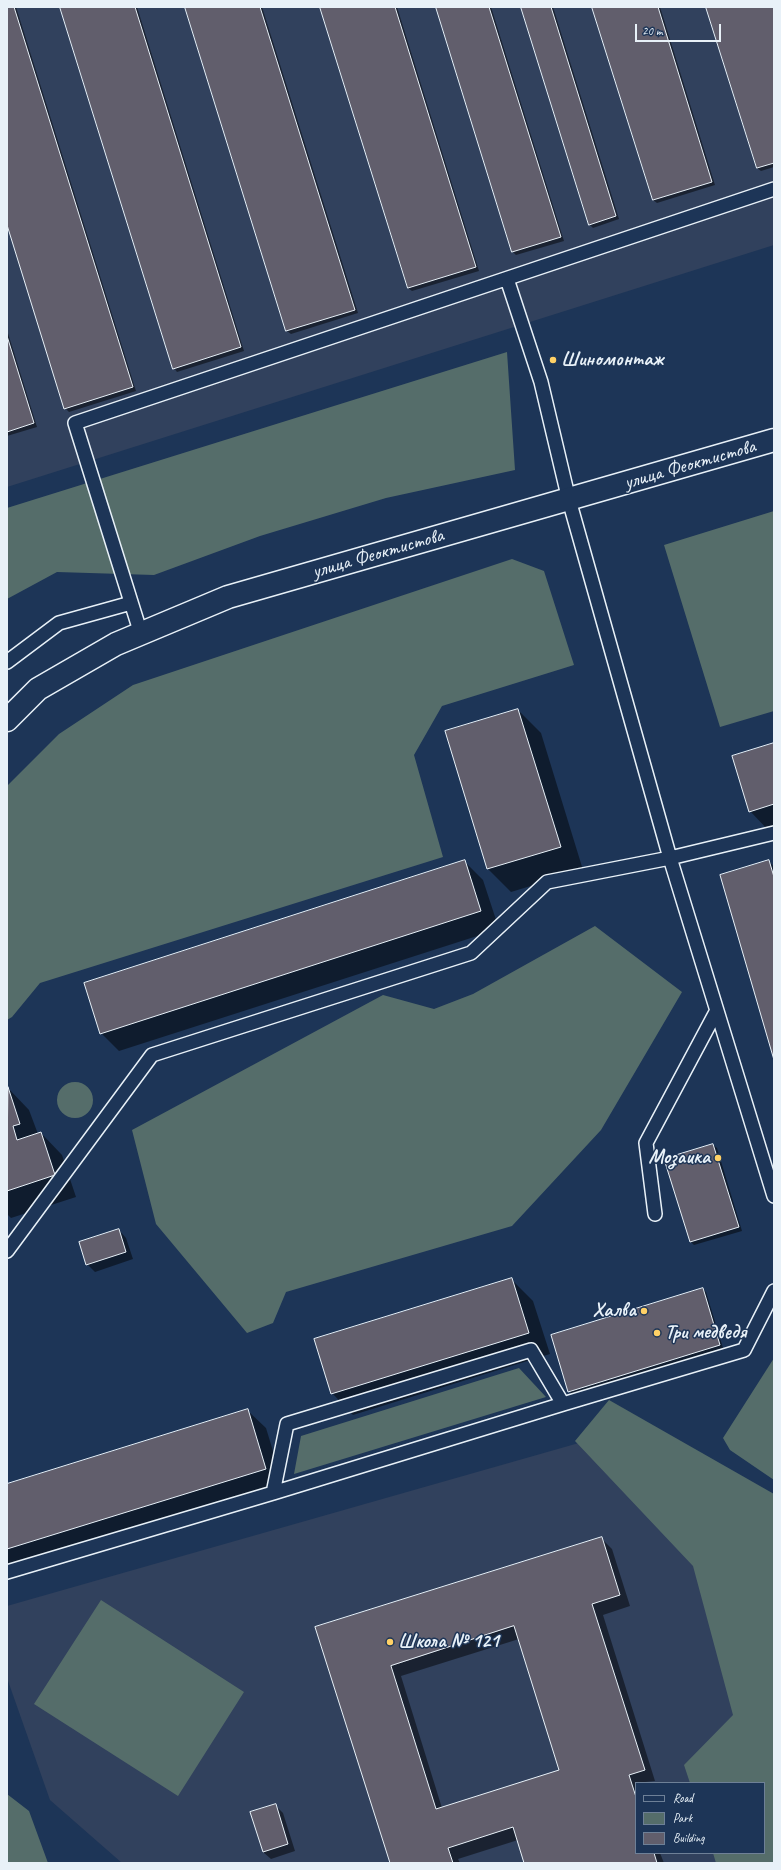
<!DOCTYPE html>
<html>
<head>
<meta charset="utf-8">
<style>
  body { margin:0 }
  #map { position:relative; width:781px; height:1870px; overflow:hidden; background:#1d3557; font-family:Caveat,sans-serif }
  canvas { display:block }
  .frame { position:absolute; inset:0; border:8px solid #e8f1f8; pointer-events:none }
  .legend { position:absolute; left:635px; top:1782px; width:130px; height:72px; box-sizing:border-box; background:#1d3557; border:1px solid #6e8097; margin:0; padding:5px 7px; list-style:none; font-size:12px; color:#e8f1f8 }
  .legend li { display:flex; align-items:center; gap:8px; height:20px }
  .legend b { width:20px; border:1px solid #6e8097 }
  .scale { position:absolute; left:635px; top:24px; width:86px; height:18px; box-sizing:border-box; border:2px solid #e8f1f8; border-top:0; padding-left:5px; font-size:12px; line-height:14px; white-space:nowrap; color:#e8f1f8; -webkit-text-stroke:3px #1d3557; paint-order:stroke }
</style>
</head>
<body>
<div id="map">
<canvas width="781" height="1870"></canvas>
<div class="frame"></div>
<ul class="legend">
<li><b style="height:5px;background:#1d3557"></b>Road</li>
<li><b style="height:11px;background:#556d6a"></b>Park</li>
<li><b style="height:11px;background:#615e6c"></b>Building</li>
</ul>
<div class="scale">20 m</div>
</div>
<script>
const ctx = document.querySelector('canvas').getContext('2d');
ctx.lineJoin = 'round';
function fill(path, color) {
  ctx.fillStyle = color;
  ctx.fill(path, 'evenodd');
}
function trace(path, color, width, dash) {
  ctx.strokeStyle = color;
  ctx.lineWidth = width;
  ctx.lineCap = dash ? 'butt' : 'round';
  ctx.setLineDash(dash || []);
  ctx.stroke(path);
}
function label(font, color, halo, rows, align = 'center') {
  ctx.font = font + ' Caveat,sans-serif';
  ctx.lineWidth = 3;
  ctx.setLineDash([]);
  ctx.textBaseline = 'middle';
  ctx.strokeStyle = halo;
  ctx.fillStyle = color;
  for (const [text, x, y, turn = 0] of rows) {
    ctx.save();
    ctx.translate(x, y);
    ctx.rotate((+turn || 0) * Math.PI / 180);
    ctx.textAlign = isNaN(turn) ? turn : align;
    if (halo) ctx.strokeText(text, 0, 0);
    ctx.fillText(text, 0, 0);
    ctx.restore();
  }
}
fill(new Path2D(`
  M7,7H774V245L7,487Z
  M635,1427L774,1515V1863H122L50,1800L7,1678V1606ZM636,1783H764V1853H636Z`), '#31415d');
fill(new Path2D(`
  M507,352L515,470L386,498L260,536L154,575L57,572L7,599V508Z
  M774,511V711L720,727L664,545Z
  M512,559L544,571L574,665L442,706L414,755L443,857L40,983L12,1017L7,1020V786L59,734L133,685Z
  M595,926L682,992L601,1130L512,1226L286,1292L273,1323L247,1333L156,1224L132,1130L383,995L434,1009L473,994Z
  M57 1100a18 18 0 1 1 36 0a18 18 0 1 1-36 0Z
  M774,1358V1480L730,1450L723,1438Z
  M519,1368L546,1397L294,1474L301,1436Z
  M609,1400L774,1494V1863H716L713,1853H764V1783H690L684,1765L733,1715L693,1566L575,1441Z
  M101,1600L244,1692L178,1796L34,1704Z
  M7,1794L29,1811L48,1863H7Z`), '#556d6a');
fill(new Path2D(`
  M7,7H16L136,391L69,412L65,408L7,221Z
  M61,7H137L244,351L177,372L174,368Z
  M186,7H262L358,313L291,334L287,331Z
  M321,7H397L479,271L412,291L408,288Z
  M437,7H491L564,241L516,255L513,252Z
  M522,7H553L619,219L593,228L589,224Z
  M593,7H660L715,185L657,203L653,200Z
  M707,7H774V167L761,171L757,168Z
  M7,330L37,427L7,436Z
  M518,710L541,733L583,870L511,892L488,869L446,732Z
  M774,744V828L768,830L750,811Z
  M769,861L774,867V1057Z
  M465,862L483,880L499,929L119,1051L101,1033Z
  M8,1088L29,1110L38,1134L41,1133L62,1155L76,1197L11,1218L7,1214Z
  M713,1145L717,1148L742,1231L694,1245L691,1242L666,1160Z
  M119,1230L126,1238L133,1259L95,1272L87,1264Z
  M512,1280L533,1301L550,1354L353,1415L332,1393Z
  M703,1289L706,1292L723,1348L573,1395L569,1391Z
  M247,1410L266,1428L284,1487L7,1573V1485Z
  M601,1538L612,1549L630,1606L603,1615L655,1781L636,1783V1853H660L664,1863H525L518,1840L458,1859L460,1863H391L317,1628ZM519,1639L560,1771L442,1808L401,1676Z
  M275,1805L283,1813L295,1851L271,1859L263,1852Z`), '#0007');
const building = new Path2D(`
  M7,7H14L133,387L64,409L7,225Z
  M60,7H135L241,347L173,369Z
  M185,7H260L355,310L286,331Z
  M320,7H395L476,267L408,288Z
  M436,7H489L561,237L512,252Z
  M521,7H551L616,216L589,225Z
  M592,7H658L712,182L653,200Z
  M706,7H774V163L757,168Z
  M7,336L34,423L7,432Z
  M518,709L561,847L487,869L445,731Z
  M774,743V804L749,812L732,756Z
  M465,860L481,911L100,1034L84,983Z
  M769,860L774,877V1060L720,875Z
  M8,1087L20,1124L13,1126L17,1140L41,1132L55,1175L7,1191Z
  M713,1144L739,1227L690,1242L664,1159Z
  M119,1229L126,1252L86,1265L79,1242Z
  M512,1278L529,1333L331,1394L314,1339Z
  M703,1288L720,1345L568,1392L551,1335Z
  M248,1409L266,1469L7,1549V1484Z
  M602,1537L620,1595L592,1604L645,1770L629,1775L636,1797V1853H654L657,1863H524L513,1827L448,1848L453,1863H390L315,1627ZM514,1626L559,1770L436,1809L391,1666Z
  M276,1804L288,1844L263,1852L250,1812Z`);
fill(building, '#615e6c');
trace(building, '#e8f1f8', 1);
const lane = new Path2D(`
  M507,279L541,382L569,500L670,858L774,1196
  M141,634L75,423L774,189
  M7,662L59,623L131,603
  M655,1214L646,1143L716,1012
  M7,1251L152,1055L471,953L547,882L670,858L774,833
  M273,1493L563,1404
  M7,1572L273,1493L287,1424L531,1350L563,1404L744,1350L774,1291`);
const secondary = new Path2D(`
  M7,720L38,689L116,644L228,597L774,440`);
trace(lane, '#e8f1f8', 16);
trace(secondary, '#e8f1f8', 25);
trace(lane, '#1d3557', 13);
trace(secondary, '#1d3557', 22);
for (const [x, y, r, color] of [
  [553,360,4,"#ffd166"],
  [718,1158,4,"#ffd166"],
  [644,1311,4,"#ffd166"],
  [657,1333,4,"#ffd166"],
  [390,1642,4,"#ffd166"]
]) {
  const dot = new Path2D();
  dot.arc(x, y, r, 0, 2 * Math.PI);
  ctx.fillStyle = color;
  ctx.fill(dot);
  trace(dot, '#1d3557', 1.5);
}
label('bold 20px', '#e8f1f8', '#1d3557', [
  ["Шиномонтаж",561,360],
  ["Мозаика",710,1158,"right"],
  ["Халва",636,1311,"right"],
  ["Три медведя",665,1333],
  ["Школа № 121",398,1642]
], 'left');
label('20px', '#e8f1f8', '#1d3557', [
  ["улица Феоктистова",690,465,-16],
  ["улица Феоктистова",378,554,-16]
]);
</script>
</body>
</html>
